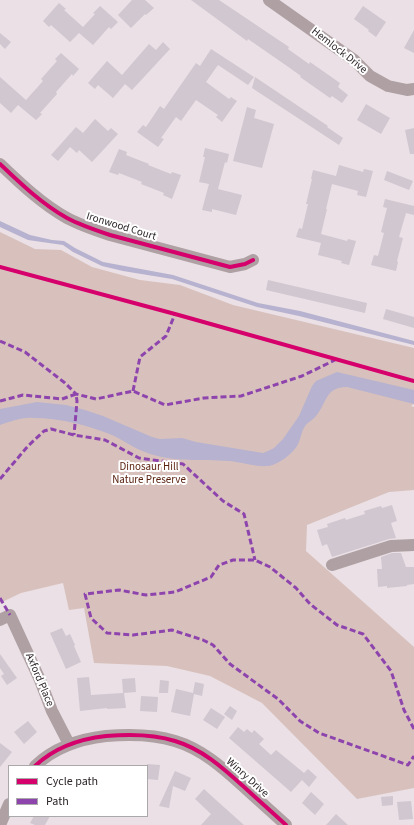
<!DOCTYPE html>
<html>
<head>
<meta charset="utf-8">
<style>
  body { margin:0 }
  #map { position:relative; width:414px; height:825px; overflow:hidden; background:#eae0e5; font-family:"Source Sans 3",sans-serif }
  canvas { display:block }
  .legend { position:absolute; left:8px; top:765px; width:140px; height:52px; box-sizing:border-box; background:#fff; border:1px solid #aba8a9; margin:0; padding:5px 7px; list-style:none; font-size:12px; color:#2c2529 }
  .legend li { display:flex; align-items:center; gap:8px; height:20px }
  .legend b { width:20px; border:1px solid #aba8a9 }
</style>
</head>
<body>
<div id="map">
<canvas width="414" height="825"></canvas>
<ul class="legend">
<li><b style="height:5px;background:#d6006c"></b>Cycle path</li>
<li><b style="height:5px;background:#8e44ad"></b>Path</li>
</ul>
</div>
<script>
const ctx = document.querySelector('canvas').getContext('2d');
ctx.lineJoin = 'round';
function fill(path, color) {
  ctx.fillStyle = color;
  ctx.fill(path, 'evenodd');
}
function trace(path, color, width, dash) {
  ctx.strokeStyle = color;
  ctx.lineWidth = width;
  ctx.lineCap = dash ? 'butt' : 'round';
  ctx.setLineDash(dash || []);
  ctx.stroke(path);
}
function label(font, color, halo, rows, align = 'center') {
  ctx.font = font + ' "Source Sans 3",sans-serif';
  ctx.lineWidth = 4;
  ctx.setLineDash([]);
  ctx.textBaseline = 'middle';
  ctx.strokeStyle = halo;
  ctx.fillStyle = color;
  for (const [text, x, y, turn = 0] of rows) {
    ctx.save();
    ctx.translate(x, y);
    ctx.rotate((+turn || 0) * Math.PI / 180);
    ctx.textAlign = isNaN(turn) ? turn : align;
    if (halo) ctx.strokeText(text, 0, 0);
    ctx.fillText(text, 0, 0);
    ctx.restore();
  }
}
fill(new Path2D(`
  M0,232L35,249L61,250L92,267L140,280L180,285L233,305L414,348V404L411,406L414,407V490L389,492L307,525L306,551L414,647V788L357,799L262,703L210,676L167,666L94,663L84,608L69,610L63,583L21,593L0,603Z`), '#d8c1bd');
fill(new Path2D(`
  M0,221L30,235L52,240L64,241L75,248L103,262L173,275L258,303L300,311L414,341V345L299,316L257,307L172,279L123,271L102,266L73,252L63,245L28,240L0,227Z
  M337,372L414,390V404L347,387C325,387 327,403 316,416C313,420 308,422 305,426C301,432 301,439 297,446C292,454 278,465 268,466C255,467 242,462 229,461C200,459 173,463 145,452C135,449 123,440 112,435C88,425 59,418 33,418C22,417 10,422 0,425V409L37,402L66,405L85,410L103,416L152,437L160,439L182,438L196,442L263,453L268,451L274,448L283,439L299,416L312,386L316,381Z`), '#b6b2cf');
fill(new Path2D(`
  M132,0H145L154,8L146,15L145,14L131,28L118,15Z
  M191,0H219L289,47L288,49L309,64L310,62L340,83L338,87L348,95L342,103L332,96L330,98L300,77L301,76L287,66L248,39L247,41Z
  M59,3L66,9L64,10L83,27L95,14L93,13L100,6L118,22L111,29L109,27L93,45L79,33L70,42L51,25L49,27L43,21Z
  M363,6L386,22L376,37L368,31L369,30L354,19Z
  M414,30V53L404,48Z
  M0,33L11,42L5,49L0,44Z
  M163,42L170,49L132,90L125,84L113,98L98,85L95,89L88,83L107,61L122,75L149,44L156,50Z
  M211,49L254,77L248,85L218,65L206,82L229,99L231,97L237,101L222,122L216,117L218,115L196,100L181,121L176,117L161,138L164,139L158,147L137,132L143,125L146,127L160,106L164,109L196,63L200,66Z
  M61,53L79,69L73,76L72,74L56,92L57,94L40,113L42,114L36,120L18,105L11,113L0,103V77L26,100L43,81L41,79L57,61L55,59Z
  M255,77L328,126L327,127L343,138L339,145L252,88Z
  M366,104L390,118L381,134L357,120Z
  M247,107L256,110L254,118L274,124L262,168L233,161Z
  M95,119L108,131L111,128L118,134L92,162L79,150L77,153L70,147L58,161L51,155L76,127L83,133Z
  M414,128V154H410L405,130Z
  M205,148L229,154L227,163L225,162L218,189L242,195L236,215L212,209V212L202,210L209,184L199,182L205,157H203Z
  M119,149L127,152L126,155L149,164L148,165L171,174L172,172L181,175L172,199L163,195L164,193L141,184L142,182L119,173L118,175L109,172Z
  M339,165L363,172L364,169L373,171L366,197L357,195L358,191L332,184L326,209H327L321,234L347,241L348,239L356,241L349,265L341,263L342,261L318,255L321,243L296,237L299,228L302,229L308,204H306L312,179H311L313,170L336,176Z
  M387,171L413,181L409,190L384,180Z
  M385,199L414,206V215L406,213L399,237L403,238L397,261L398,262L396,271L371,265L374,255L378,256L384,233L381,232L387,208L383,207Z
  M268,280L367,303L365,313L266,290Z
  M386,309L414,317V328L383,319Z
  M392,505L397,521L391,523L396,538L389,539L332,557L327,544L322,546L317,530L328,527L327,524L345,518L346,520L365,514L364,511L381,506L382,508Z
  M392,553H401L406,567H414V584L407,585V586L387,588V586L378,587L377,569H382L381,557Z
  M62,628L66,636L70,634L75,645L74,646L81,662L66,669L50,633Z
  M0,654L17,678L7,685L1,676L4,674L0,668Z
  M89,677L91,695L123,693L122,679L135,678L136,692L124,693L126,708L107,709V708L80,711L77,678Z
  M160,680L169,681L168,693H159Z
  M195,682L204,684L202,696L194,694L190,716L171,712L176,689L193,693Z
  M141,696L158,697L157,712L140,711Z
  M230,706L237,711L232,720L224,714Z
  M211,708L225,717L217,729L203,720Z
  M28,721L37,732L24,744L14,732Z
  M238,727L244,732L247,729L252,733L254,730L264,739L259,744L271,755L276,750L304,773L308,769L317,777L309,787L302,780L291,792L229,738Z
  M0,743L12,752L0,767Z
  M147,764L160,765L158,780L147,779Z
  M175,771L191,778L185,791L173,786L169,808L159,806Z
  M204,789L216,800L244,825H201L211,814L195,799Z
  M311,792L324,804L315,815L302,803Z
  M393,796V805L382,806L381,797Z
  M411,801L413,819L399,820L397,802Z
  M336,814L348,825H326Z
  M34,816H50L45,825H35L30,823Z`), '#d0c7d0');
trace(new Path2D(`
  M269,0L354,60L370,76L388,86L407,90L414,89
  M0,164C21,184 42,204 67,218C80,225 95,230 110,235L230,267L245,264L253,260
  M332,565L391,546L414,545
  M0,620L10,615L40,680L52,711L69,744
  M35,766C55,747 79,739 106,736C129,734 153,734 175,741C202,749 223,768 243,786C257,799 272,812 286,825
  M0,825L9,804`), '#aea0a3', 12);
trace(new Path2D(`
  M0,341L25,352L65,383L76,394L96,399L133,391L165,405L204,398L241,396L302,376L335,360
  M133,391L140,357L166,336L175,314
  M0,401L23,395L62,399L76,394L77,401L74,435
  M0,479L28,446L44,431L51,429L74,435L105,440L139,458L183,464L223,501L244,514L255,560
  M0,598L10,615
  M414,729L404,710L391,671L363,634L337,625L310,604L296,588L270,567L255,560H233L219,565L211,577L175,592L146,595L119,590L85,594L91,618L107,633L133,635L172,630L203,640L213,645L230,664L278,699L300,721L319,733L408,765L414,756`), '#8e44ad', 3, [6, 3]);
trace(new Path2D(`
  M0,164C21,184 42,204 67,218C80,225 95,230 110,235L230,267L245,264L253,260
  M0,267L175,314L414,381
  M35,766C55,747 79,739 106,736C129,734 153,734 175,741C202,749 223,768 243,786C257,799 272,812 286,825`), '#d6006c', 4);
label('11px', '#2c2529', '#fff', [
  ["Hemlock Drive",339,51,38],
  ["Ironwood Court",121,227,17],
  ["Axford Place",39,680,67],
  ["Winry Drive",247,778,42]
]);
label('11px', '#5a2210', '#fff', [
  ["Dinosaur Hill",149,468],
  ["Nature Preserve",149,481]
]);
</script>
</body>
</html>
